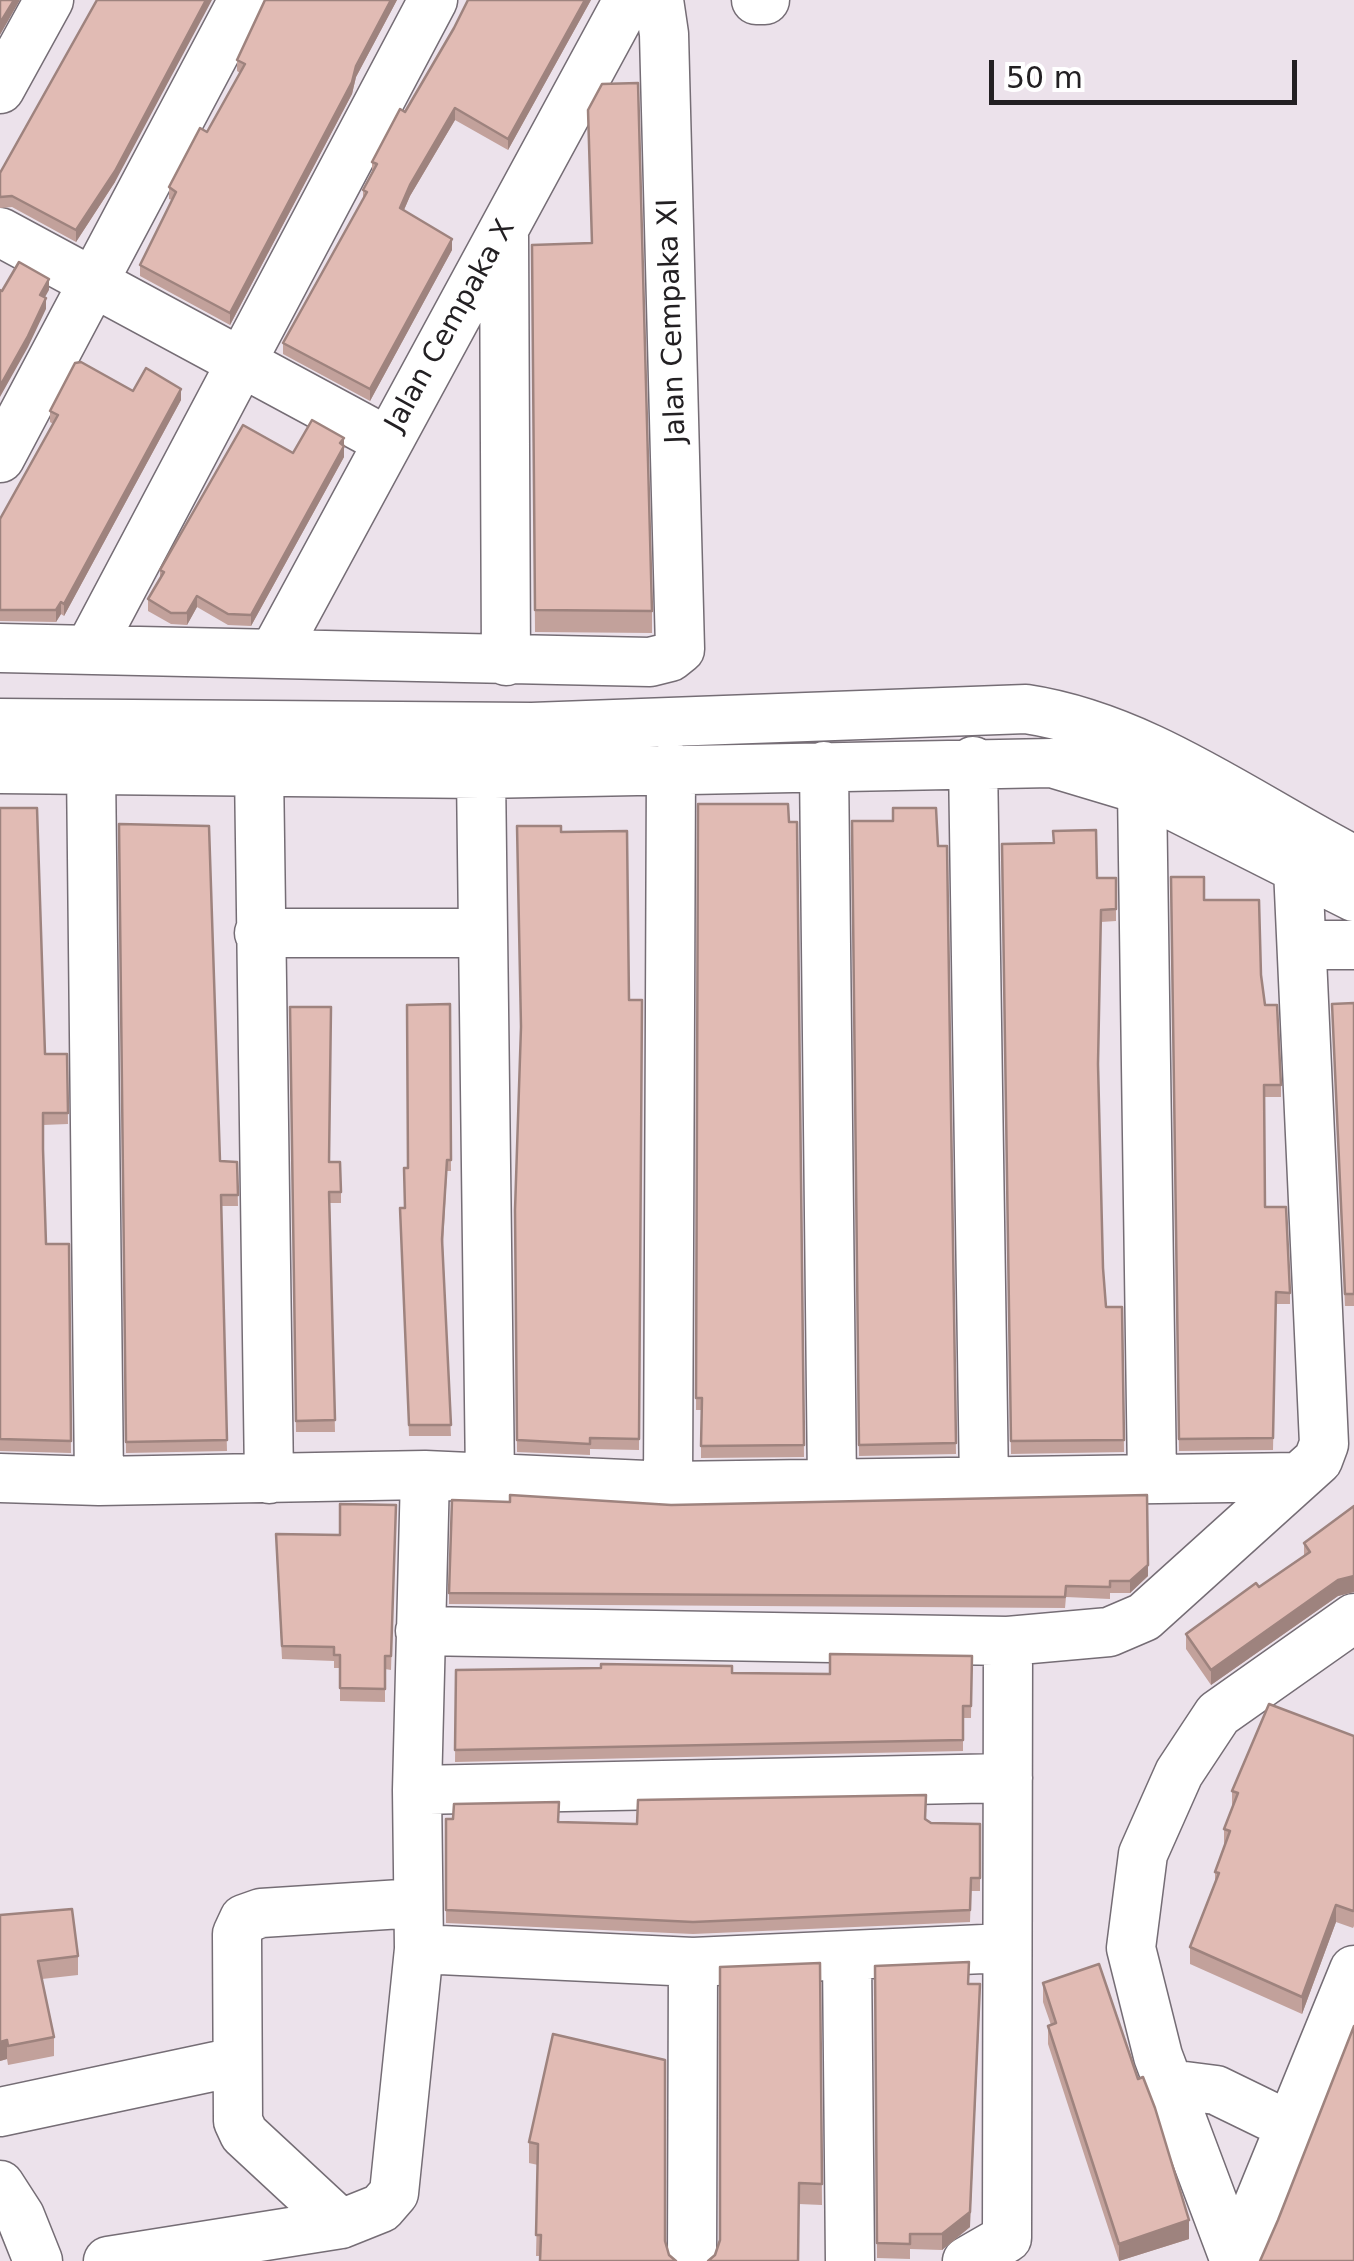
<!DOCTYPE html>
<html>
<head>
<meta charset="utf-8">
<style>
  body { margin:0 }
  #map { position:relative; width:1354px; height:2261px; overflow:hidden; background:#ece2eb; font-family:"DejaVu Sans",sans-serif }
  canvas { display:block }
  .scale { position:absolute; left:989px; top:60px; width:308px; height:45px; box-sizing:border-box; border:5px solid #232023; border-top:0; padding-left:12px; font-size:30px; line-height:35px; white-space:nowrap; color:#232023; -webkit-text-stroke:8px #fff; paint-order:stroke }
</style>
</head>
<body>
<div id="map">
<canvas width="1354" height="2261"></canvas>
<div class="scale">50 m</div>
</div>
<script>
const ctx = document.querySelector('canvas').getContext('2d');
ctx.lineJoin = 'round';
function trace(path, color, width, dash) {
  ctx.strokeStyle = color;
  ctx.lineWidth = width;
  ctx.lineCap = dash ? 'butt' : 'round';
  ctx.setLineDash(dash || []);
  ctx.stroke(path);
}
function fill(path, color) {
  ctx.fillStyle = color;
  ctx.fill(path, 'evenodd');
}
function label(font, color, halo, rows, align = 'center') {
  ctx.font = font + ' "DejaVu Sans",sans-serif';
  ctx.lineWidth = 8;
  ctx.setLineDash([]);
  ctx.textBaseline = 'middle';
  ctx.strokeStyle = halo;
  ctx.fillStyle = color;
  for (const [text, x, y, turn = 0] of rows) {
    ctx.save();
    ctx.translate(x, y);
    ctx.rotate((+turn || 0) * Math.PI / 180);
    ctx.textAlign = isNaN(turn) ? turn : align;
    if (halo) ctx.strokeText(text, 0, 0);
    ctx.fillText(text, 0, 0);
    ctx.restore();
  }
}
const minor = new Path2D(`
  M756,0H765
  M0,89L49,0
  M0,232L387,441
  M504,236L506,661
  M0,458L243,0
  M0,648L650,662L670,657L680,649L664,34L659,0
  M89,650L433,0
  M274,653L628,0
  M0,723L532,727L1026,709C1145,727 1249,806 1354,860
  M973,761L984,1484
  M824,766L832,1484
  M91,767L99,1481
  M0,769L481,774L1052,763L1142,790L1354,897
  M259,769L269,1479
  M481,774L490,1479
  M1142,790L1152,1478
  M259,933H482
  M1302,945H1354
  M425,1475L417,1790L419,1949L693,1962L1006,1948
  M0,1478L99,1481L425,1475L668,1486L1299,1477
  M668,1486L671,767
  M420,1631L1008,1641
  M417,1790L1008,1778
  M417,1903L261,1913L244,1919L237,1934L238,2121L244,2134L341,2224L381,2208L394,2193L419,1949
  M847,1956L850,2261
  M1169,2084L1216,2090L1290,2126
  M0,2112L235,2062
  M0,2185L20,2216L38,2261
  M108,2261L341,2224
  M692,2261L693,1962
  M967,2261L1007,2238L1008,1641L1109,1632L1144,1617L1318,1460L1324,1444L1298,869
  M1235,2261L1158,2056L1131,1948L1143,1854L1179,1773L1218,1714L1354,1618
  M1235,2261L1354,1970`);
trace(minor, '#756d75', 51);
trace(minor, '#fff', 48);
fill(new Path2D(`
  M265,0H397L356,77L352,94L230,325L140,276V265L172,200L169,199V187L207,132L240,73L237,71V60Z
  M591,0L508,150L455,120L410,196L404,210L452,250L370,401L283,354V343L363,199V190L372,172V162L405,112L454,28Z
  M588,110L652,611V633L535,632L532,245L592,243Z
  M0,173L115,182L76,242L12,207L0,208Z
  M133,391L181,400L64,616L61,614L56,622L0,621V519L53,424L50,422V411Z
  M344,438V457L251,626L228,625L197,607L187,625L171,624L148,611V599L160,579V570L293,453Z
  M698,804L789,822H797L804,1457L701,1458V1410H696Z
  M0,808L45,1054H67L68,1124L43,1125L46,1244H69L71,1453L0,1451Z
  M852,821L938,846H947L956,1454L859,1456Z
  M119,824L220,1161L237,1162L238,1206H221L227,1451L126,1453Z
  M561,832L629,1000H642L639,1450L590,1449V1455L517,1452L515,1210Z
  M1053,843L1097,878H1116V921L1101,922L1098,1070L1103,1268L1106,1307H1122L1124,1452L1011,1454L1002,844Z
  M1171,877L1204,900L1265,1005L1281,1085V1097H1264L1265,1207L1290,1293V1304H1276L1273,1450L1179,1451Z
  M1354,1003V1306H1345L1332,1016Z
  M450,1004L451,1171H447L443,1245L451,1436H409L400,1219L405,1208Z
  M290,1007L329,1162L341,1192V1203H330L335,1432H296Z
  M396,1505L391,1670L385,1669V1702L340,1701V1668H334V1661L282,1659L276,1547L340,1535Z
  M1354,1506V1592L1338,1596L1211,1685L1186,1649V1634L1259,1587L1304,1556V1543Z
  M1148,1576L1130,1593H1110V1599L1066,1597L1065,1608L449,1604V1593Z
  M972,1656L971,1718H963V1751L455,1762L456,1670L830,1674Z
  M1354,1736V1926L1353,1928L1336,1922L1302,2014L1190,1964V1947L1215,1883V1872L1224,1846V1829L1232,1808V1791Z
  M446,1819L637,1824L926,1819L931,1823L980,1824V1891H971L970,1922L693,1934L446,1923Z
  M0,1915L78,1956V1975L42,1979L54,2037V2056L8,2065L7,2059L0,2061Z
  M820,1963L822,2205L799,2204L715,2255Z
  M875,1966L970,2227L942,2250L910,2249V2259L877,2258Z
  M1043,1983L1189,2239L1119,2261L1048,2044V2026L1051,2025L1043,2002Z
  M553,2034L665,2241L669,2255L536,2256L538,2165L529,2163V2142Z`), '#c2a19b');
fill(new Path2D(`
  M14,0H20L0,35V23Z
  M206,0H212L115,182L76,242V230Z
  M391,0H397L356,77L352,94L230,325V313Z
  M585,0H591L508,150V139Z
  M455,108V120L410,196L400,219V208L410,185Z
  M452,239V250L370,401V389Z
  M49,279V290L40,306V295Z
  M46,298V309L28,347L0,397V386Z
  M181,389V400L64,616V604Z
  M344,438V457L251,626V615Z
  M197,596V607L187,625V613Z
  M61,602V614L56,622V610Z
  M1148,1565V1576L1130,1593V1581Z
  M1354,1576V1592L1338,1596L1211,1685V1670L1338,1580Z
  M1336,1905V1922L1302,2014V1997Z
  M980,1999L970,2227L942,2250V2234Z
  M7,2040V2059L0,2061V2042Z
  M1189,2220V2239L1119,2261V2244Z`), '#9e837e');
const building = new Path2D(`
  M0,0H14L0,23Z
  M97,0H206L115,171L76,230L12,196L0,197V173Z
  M265,0H391L356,66L352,82L230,313L140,265L176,192L169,187L200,128L207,132L245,64L237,60Z
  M468,0H585L508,139L455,108L410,185L400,208L452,239L370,389L283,343L367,192L363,190L377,164L372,162L400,109L405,112L454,28Z
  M638,83L652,611L535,610L532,245L592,243L588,110L602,84Z
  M19,262L49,279L40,295L46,298L28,336L0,386V290L2,291Z
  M81,362L133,391L146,368L181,389L64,604L61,602L56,610H0V519L58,415L50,411L75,363Z
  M312,420L344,438L340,443L344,446L251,615L228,614L197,596L187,613H171L148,599L164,572L160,570L243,425L293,453Z
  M698,804H788L789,822H797L804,1445L701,1446L702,1398H696Z
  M0,808H37L45,1054H67L68,1113H43V1149L46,1244H69L71,1441L0,1439Z
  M893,808H936L938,846H947L956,1443L859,1445L852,821H893Z
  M119,824L209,826L220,1161L237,1162L238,1195H221L227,1440L126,1442Z
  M517,826H561V832L627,831L629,1000H642L639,1439L590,1438V1444L517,1440L515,1210L521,1027Z
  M1096,830L1097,878H1116V909L1101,910L1098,1064L1103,1268L1106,1307H1122L1124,1440L1011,1441L1002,844L1054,843L1053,831Z
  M1171,877H1204V900H1259L1261,975L1265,1005H1277L1281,1085H1264L1265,1207H1286L1290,1293L1276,1292L1273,1438L1179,1439Z
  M1354,1003V1294H1345L1332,1004Z
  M450,1004L451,1160H447L442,1239L451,1425H409L400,1208H405L404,1168H408L407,1005Z
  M290,1007H331L329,1162H340L341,1192H329L335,1420L296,1421Z
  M510,1495L671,1505L1147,1495L1148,1565L1130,1581H1110V1587L1066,1586L1065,1597L449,1593L452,1500L510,1502Z
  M340,1504L396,1505L391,1656H385V1689L340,1688V1655H334V1647L282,1646L276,1534L340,1535Z
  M1354,1506V1576L1338,1580L1211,1670L1186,1634L1256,1583L1259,1587L1310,1552L1304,1543Z
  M830,1654L972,1656L971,1706H963V1740L455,1750L456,1670L601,1668V1664L732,1666V1673L830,1674Z
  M1269,1704L1354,1736V1909L1353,1911L1336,1905L1302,1997L1190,1947L1219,1873L1215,1872L1230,1831L1224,1829L1238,1793L1232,1791Z
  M926,1795L925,1819L931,1823L980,1824V1878H971L970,1910L693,1922L446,1910V1819H453L454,1804L559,1802L558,1822L637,1824L638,1800Z
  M72,1909L78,1956L38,1961L54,2037L8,2046L7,2040L0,2042V1915Z
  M969,1962L968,1984H980L970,2212L942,2234H910V2244L877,2243L875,1966Z
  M820,1963L822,2184L799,2183L798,2261H708L715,2255L720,2240V1967Z
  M1099,1964L1138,2079L1143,2077L1155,2108L1189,2220L1119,2244L1048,2026L1056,2023L1043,1983Z
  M1354,2026V2261H1260L1278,2220Z
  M553,2034L665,2060V2241L669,2255L676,2261H540L541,2235H536L538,2144L529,2142Z`);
fill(building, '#e1bbb4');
trace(building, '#9e837e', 2.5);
label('28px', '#232023', '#fff', [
  ["Jalan Cempaka XI",673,321,-92],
  ["Jalan Cempaka X",451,326,-61]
]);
</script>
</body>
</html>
